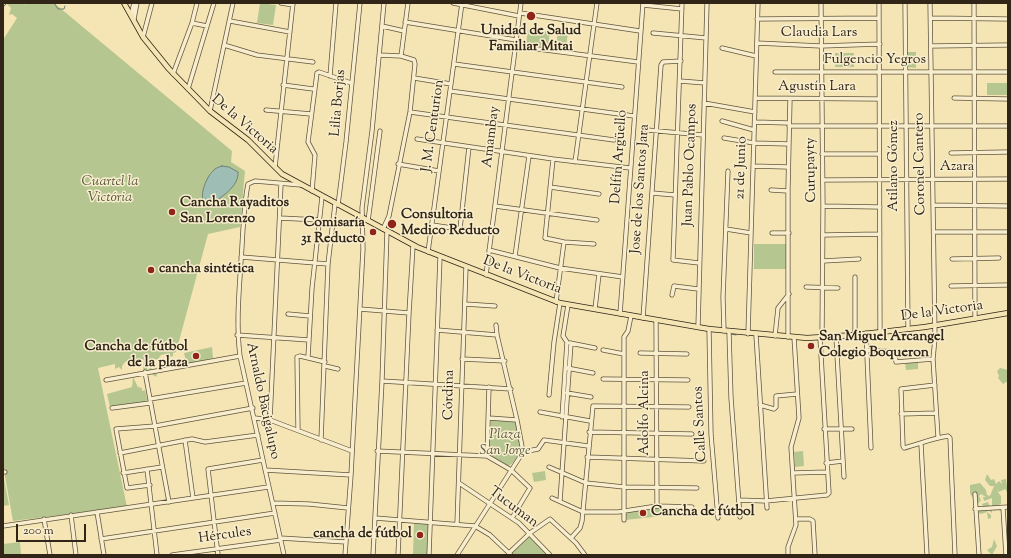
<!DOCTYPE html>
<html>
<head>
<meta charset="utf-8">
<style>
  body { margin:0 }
  #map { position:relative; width:1011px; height:558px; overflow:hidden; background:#f5e5b4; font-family:"Sorts Mill Goudy",serif }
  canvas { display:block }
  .frame { position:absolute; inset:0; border:4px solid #302517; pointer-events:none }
  .scale { position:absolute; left:16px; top:524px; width:70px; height:18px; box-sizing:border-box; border:2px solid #302517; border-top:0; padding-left:5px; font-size:12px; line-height:14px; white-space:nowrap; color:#302517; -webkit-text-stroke:3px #f8eece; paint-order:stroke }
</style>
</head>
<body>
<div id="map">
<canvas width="1011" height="558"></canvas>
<div class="frame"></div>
<div class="scale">200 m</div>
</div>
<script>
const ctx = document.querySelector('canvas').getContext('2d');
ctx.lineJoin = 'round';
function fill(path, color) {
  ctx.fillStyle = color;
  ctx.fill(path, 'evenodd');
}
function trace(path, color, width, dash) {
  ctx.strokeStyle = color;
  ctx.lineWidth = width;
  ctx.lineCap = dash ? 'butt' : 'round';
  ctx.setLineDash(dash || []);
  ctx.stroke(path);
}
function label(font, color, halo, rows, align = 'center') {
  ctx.font = font + ' "Sorts Mill Goudy",serif';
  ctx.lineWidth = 3;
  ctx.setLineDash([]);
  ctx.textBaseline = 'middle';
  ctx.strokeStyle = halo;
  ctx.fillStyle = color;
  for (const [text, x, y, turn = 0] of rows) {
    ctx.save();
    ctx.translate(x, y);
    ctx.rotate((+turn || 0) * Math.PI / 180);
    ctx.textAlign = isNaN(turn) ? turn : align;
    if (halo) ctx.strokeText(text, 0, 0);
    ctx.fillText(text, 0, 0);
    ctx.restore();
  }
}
fill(new Path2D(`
  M6,3H24L25,5L26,3H54L232,151L231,162L245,171L240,227L208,234L176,352L173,353V356L169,357L166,354L161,355L158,359L147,361V370L151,368L157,374L156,377L150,373L143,372L144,360L142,359L125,362L122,366V370L119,367L115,369V364L98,368L127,507L13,521L3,465V40L17,18L12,14L9,15L11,8Z
  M260,3L276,5L273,25L257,23Z
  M528,29L550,32L548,47L526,44Z
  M558,30L568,31L566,49L556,48Z
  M906,52H916V68L906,67Z
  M835,53H854V67H835Z
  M987,83H1008V95H987Z
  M754,244H786V269H754Z
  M212,347L213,358L187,365L184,353Z
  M918,361V369L906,370L905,362Z
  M1000,368L1008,370V381L1003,384L998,378L999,376L997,371Z
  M133,377L138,387L142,388V391L145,390L148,402L110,407L107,394L132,387Z
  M491,420L516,421C519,439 525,457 507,467L488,453Z
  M803,451L804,466L795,467L794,452Z
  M545,471L546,480L534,482L532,473Z
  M3,474L9,505L3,506Z
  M987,474L991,480L994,479L996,484L999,481L1002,484L1001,480L1006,479L1008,493L1005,489L999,492L997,491L1001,496V504L997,506L1001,507V511L996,510L994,511L992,509V513L988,510L987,512L991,515V518L988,519L987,512L981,514L977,512L978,507H988H983L982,504L988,502L990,507L992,506V498L984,501L983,497H986L981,494L979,496L981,500L978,504L976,494L972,497L970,493V485L980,483L986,490L987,495L990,496L994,486H990L985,480Z
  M662,507V516L625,520V510Z
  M414,523L430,524L428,555H413Z
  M530,535L548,555H513L512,553Z
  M994,539L997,546L992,555L987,550L992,547Z
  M20,542L21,555H3V544Z`), '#b6c691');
const water = new Path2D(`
  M222,166L229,167L238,172C239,187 221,197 210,205L204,201C199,195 207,176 213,171C215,168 219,167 222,166Z`);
fill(water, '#9ebdb5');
trace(water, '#728076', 1);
trace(new Path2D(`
  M54,3L58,9H64L65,6
  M731,334L736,335`), '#728076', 1);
const minor = new Path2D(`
  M281,3L293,5
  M453,3L519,16
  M682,3L673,260L699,263
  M821,3L823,206L822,338
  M879,3L880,332
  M905,3L908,329
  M930,3L935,338L933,359L938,437
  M974,3L975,319
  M3,4L4,3
  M643,5L682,9
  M520,13L640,31
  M131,15L134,3
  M931,18L1008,19
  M134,19L137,3
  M757,19L879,18
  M230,21L290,32
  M405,22L516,40
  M192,23L207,26
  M382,26L404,31
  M653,33L706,38
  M143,37L152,3
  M757,43L821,46L880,44
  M224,45L257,55L313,62
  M515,46L638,62
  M931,46L1008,45
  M722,48L756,56
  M379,55L401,56L414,60L415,64L410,112L389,216L383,229
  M401,56L408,3
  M454,64L622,87
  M775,72H1008
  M173,74L192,23L197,3
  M330,76L336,3
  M414,78L451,84
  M680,81L705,83
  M283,85L313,89
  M188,89L214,3
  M450,91L634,116
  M755,98L879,99
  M954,98L1008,99
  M704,103L755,112
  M266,110L311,114
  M210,111L233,3
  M410,112L614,140
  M722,121L754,130
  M755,122L789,123
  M789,126H1008
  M647,130L703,135
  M724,138L754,143L789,144
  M417,139L553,159L630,168
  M951,153L1008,152
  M822,154H879
  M553,159L545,238L564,242L594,244
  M575,162L597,3
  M398,164L439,171
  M753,166L788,167
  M275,167L293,3
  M823,180L1008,179
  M550,187L599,194
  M771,190L788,191
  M312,191L315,155L308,142L317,73L319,72L351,83
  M652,193L675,195
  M338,205L346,142L360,3
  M933,205L1008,206
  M495,206L597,220
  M823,206L880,207
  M280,218L319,220
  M368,221L380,131
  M432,225L466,230
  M460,229L469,147
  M726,229L751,233
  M934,232H1008
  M772,233H789
  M823,235L880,234
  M489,250L560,268L623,277
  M428,252L462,3
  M515,256L529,156
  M241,257L328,264
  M952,259L999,258
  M823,261L859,259
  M486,275L521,3
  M855,277V335
  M951,286L1008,285
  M806,287L838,288
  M672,295L674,286L698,289
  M556,302L564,242
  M465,304L495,306
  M360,309L409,313
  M595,309L599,274
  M288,314L310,316
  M620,314L643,3
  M643,318L661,65L663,62L681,61
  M656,320L657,506
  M698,327L707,3
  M709,329L711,434L718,518
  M437,330L497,335L496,325
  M724,331L723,297L728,171
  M729,332L731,398L740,517
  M866,333L871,448
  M748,334L758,3
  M237,335L309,340
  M497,335L517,420L523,452
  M756,335L767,508
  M775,336L778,308L789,294
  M788,337V189L790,99
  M836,337L844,477
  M570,343L595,348
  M603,350L624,354
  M867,350L895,352L896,362L933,359
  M640,353L687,354
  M308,357L312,288L322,197
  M462,359L505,361
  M325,366L338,369
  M567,368L593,373
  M145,372L169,502
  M603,379L688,380
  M106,380L240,356
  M382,381L511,389
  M935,385L901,389L903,446L904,448C919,444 933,438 948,436L950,438L955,555
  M567,393L591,397
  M549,395L554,342L560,303
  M150,399L246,383
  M760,405L774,409L776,407V396L797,394
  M112,408L150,403
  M540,412L590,421
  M901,414L936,413
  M562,417L567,342L563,336L568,305
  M255,418L270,420L352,451
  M489,418L517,420
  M270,420L281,184
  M824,429H852
  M298,430L297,357L300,356L325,362
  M589,432L692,434
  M185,440L193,498
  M321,440L328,264L335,204
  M921,444L927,555
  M377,451L487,456L511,470L530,488L512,518
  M120,453L192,439L205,442L258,435
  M487,456L489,387
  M587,457L704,461
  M826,463L843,461
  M549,467L586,483L624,487L697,488
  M147,469L157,555
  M265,470L351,475
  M3,472H5
  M123,473L162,467
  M793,473L827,472
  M459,483L519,523L550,555
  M150,485L127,488L116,429L155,426L253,408
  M975,494L979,555
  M552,498L583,512H618L657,506L692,507
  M739,500L766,501L827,495L829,493L820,338
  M560,501L571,343
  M273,503L309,504L348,508
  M1003,508L1006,555
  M975,509L1008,507
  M97,512L104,555
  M71,515L76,555
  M375,518L475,526L490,535L511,555
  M44,519L50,555
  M796,519H810L813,521L815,555
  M624,520V337L628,331L631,316
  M457,524L466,267
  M3,526L268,487
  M280,538L346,542
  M571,538L580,528L582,521L593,406L689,407
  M101,539L275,513
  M509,553L530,533L550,519L576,543L585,555
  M172,555L281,540
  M218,555L208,469L263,460
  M284,555L240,356C236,324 239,293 241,261C243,236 243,209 248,184L255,181L301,185
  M345,555L351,475L363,249L362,208L372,131L384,3
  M373,555L382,381L387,231
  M398,555L409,313L413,246
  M429,555L440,257
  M457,555L523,452L538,449L544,440L588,446
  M788,555V547L796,525L791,447L799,418L794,337`);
const major = new Path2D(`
  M124,3L143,37L169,69L210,111L248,140L282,174L417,247L560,303L709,329L807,338L855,335L925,327L1008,313`);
trace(minor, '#61553e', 5);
trace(major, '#302517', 6);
trace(minor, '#f8eece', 3.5);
trace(major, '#f5e5b4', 4.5);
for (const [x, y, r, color] of [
  [531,16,5,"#8f2418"],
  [172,212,4,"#8f2418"],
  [392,224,5,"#8f2418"],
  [373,232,4,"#8f2418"],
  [151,270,4,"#8f2418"],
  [811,346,4,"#8f2418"],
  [196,356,4,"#8f2418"],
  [643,513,4,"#8f2418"],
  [420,535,4,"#8f2418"]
]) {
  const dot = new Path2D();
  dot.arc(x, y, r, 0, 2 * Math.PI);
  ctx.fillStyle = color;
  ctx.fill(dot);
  trace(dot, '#f8eece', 1.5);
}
label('bold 14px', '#302517', '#f8eece', [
  ["Unidad de Salud",531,32,"center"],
  ["Familiar Mitai",531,48,"center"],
  ["Cancha Rayaditos",180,204],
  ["San Lorenzo",180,220],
  ["Consultoria",401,216],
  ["Medico Reducto",401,232],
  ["Comisaría",365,224,"right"],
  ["31 Reducto",365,240,"right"],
  ["cancha sintética",159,270],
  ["San Miguel Arcangel",819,338],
  ["Colegio Boqueron",819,354],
  ["Cancha de fútbol",188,348,"right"],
  ["de la plaza",188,364,"right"],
  ["Cancha de fútbol",651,513],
  ["cancha de fútbol",412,535,"right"]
], 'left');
label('14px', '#302517', '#f8eece', [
  ["Claudia Lars",819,34],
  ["Fulgencio Yegros",875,61],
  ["Agustín Lara",817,88],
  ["Lilia Borjas",339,103,-85],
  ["De la Victoria",244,125,41],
  ["J. M. Centurion",434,126,-82],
  ["Amambay",492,137,-83],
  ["Delfín Argüello",620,157,-86],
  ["Coronel Cantero",921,164,-91],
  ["Juan Pablo Ocampos",691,165,-88],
  ["Atilano Gómez",895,166,-90],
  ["21 de Junio",742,168,-88],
  ["Azara",957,168],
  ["Curupayty",812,170,-91],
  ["Jose de los Santos Jara",641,189,-86],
  ["De la Victoria",522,276,21],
  ["De la Victoria",942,312,-8],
  ["Córdina",450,395,-89],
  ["Arnaldo Bacigalupo",262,401,78],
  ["Adolfo Alcina",646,413,-90],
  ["Calle Santos",701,424,-93],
  ["Tucuman",513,508,37],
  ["Hércules",225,536,-8]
]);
label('italic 14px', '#58553c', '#f8eece', [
  ["Cuartel la",110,183],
  ["Victória",110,199],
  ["Plaza",505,436],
  ["San Jorge",505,452]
]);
</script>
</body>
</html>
